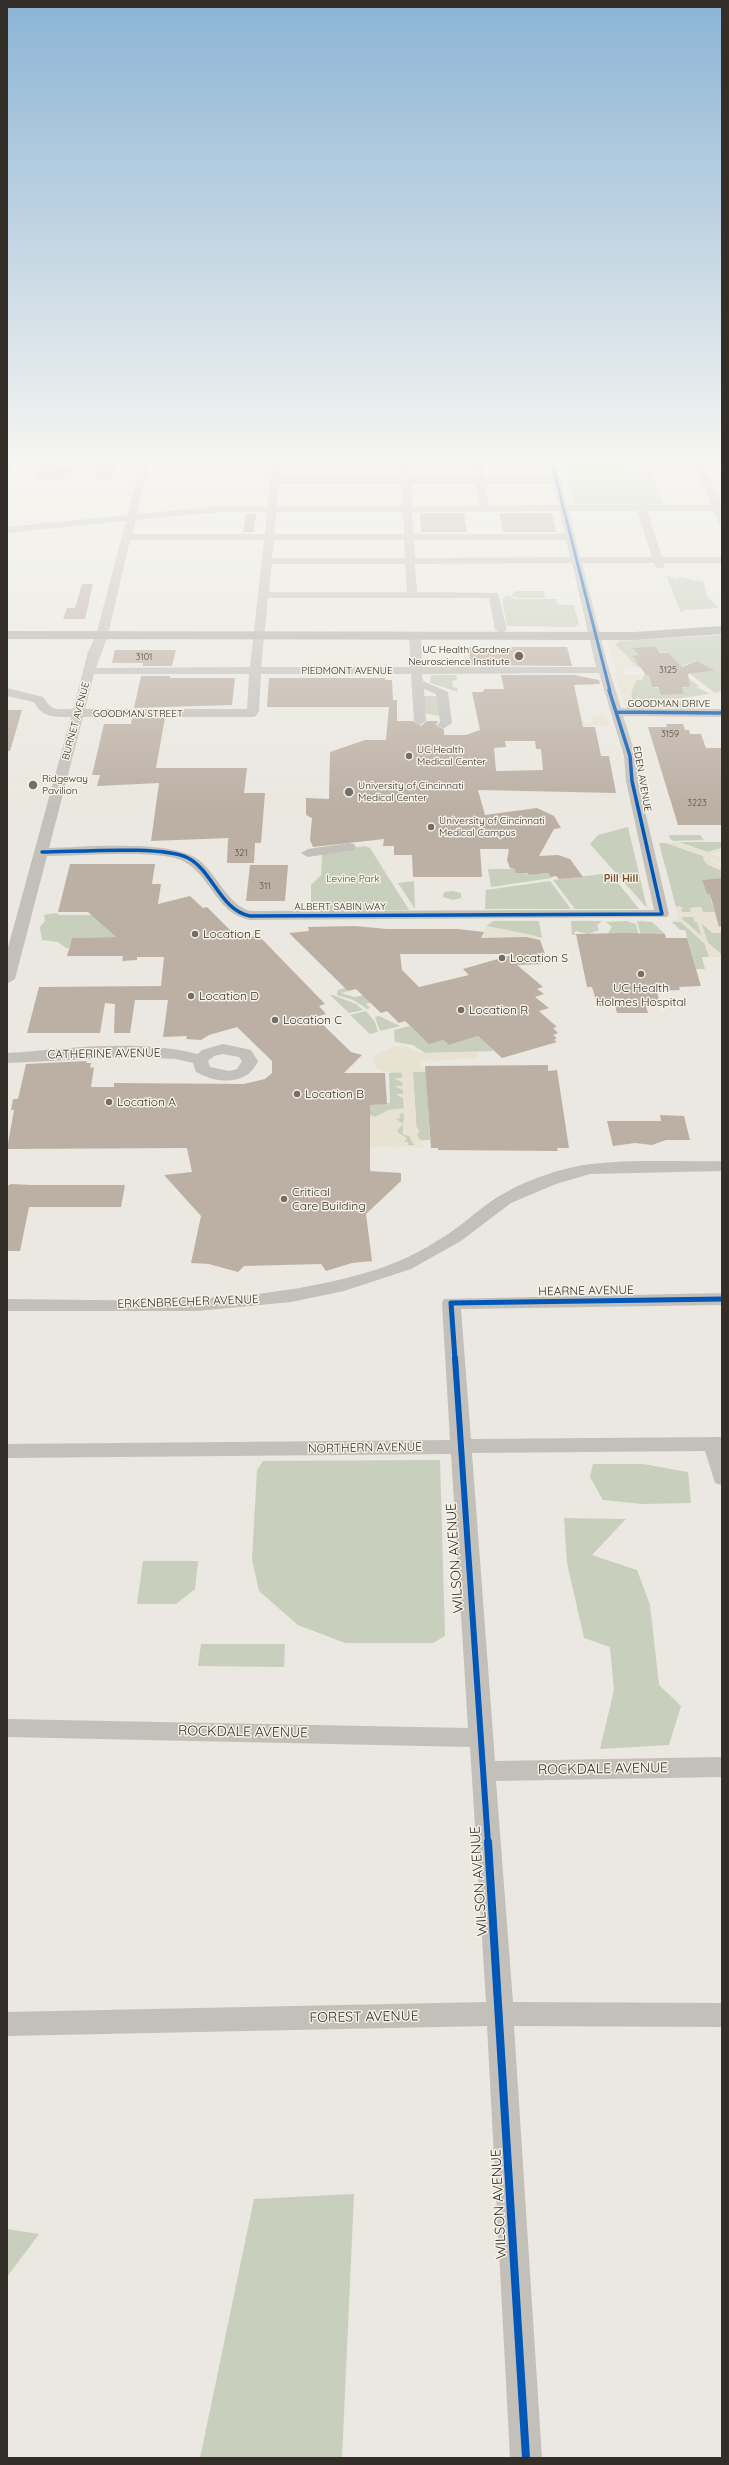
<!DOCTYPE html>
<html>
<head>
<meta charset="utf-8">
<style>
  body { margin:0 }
  #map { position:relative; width:729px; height:2465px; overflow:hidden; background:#eae8e0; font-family:Quicksand,sans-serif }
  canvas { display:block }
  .frame { position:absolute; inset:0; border:8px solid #332e28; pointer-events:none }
</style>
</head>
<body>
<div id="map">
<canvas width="729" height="2465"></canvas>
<div class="frame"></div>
</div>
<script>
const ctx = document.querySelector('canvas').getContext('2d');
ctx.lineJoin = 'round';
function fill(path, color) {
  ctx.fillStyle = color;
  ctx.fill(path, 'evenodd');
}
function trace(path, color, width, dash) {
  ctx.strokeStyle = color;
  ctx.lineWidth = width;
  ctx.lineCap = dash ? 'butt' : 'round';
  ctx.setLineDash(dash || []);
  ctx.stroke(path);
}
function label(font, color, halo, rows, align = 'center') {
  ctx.font = font + ' Quicksand,sans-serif';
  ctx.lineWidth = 3;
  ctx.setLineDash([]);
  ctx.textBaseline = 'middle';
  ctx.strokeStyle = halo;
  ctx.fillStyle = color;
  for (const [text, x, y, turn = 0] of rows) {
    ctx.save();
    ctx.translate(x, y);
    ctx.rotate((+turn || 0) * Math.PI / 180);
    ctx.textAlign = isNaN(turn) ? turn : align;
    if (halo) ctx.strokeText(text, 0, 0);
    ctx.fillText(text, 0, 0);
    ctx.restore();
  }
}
fill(new Path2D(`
  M564,465H623L626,472H652L663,505H575Z
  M666,575L677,580L680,577L704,582L706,595L719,608L684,610L681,613Z
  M516,591H544L545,598H517L511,595Z
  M506,595L515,599H555L560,605H574L579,624L574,627L507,626L502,600Z
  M722,635V691L715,693L690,674L714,671L697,661L681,666L669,653L660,652L655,646L633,648L639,655L632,657L643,668L637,667L614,643H618L616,641Z
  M645,674L649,675L652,687L658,688L661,695L684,694L682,688L684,687L686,676L699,686L697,687L710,694L632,705L631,689L636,680H641Z
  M431,675H456L457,680L452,681L453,687L457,688L458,692L430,683Z
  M421,696H438L439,716L424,713Z
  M696,699L698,705L694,708L642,706Z
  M628,827L647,908L590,844L598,835Z
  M669,835H700L704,840L674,841L670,839Z
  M679,842H722V848L707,852Z
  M659,843H666L703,856L707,864L722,871V878L702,880L707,894H713L711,900L715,912H703L701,907L690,908L691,912H682L680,906L676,907Z
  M365,846L370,848L409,910L311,911V885L321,875L322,854L326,851Z
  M488,869H515L529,875L548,873L552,878L491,887Z
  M610,873L639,909H575L553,880Z
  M414,881L415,909L398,883Z
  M550,881L571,909H485L486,890Z
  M453,891L461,893V898L453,900L443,897L444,892Z
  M56,913L59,915H140L105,927L116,937L72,938L69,948H66L58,942L42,940L40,927L45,921L44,915Z
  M683,917H693L697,922L703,937L682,919Z
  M493,921H539L542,938L486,926Z
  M571,921H601V922L597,925L599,930L588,934L576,931L574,933L576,935H572Z
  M627,921L636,924L639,937L621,933H608L612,927L606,922Z
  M637,921L652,922L665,934L641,936Z
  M672,922H681L705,944L709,957H702L705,969H696L685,930H680Z
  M701,923L713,933L721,932L720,930H722V955L708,943Z
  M345,988L348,991L341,993L355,997L368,994L376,1001L366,1004L370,1008L367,1009L353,1000L337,995L338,990Z
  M333,995L356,1004L363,1010L349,1013L330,995Z
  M366,1011L375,1022L378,1032L370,1034L350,1015Z
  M379,1016L400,1026L380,1031L375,1017Z
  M410,1026L429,1043L443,1040L449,1045L478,1036L494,1051L425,1053L413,1045L395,1042L394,1030Z
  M402,1072L403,1078L395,1079L403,1082V1086H395L403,1090V1094H396L403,1098L404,1109L389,1110L375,1117L369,1115L370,1105L390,1103L389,1073Z
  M413,1072H426L430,1140H420L417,1135Z
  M399,1113H404L403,1134L409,1136L415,1145H407L404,1142L406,1138L398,1134L397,1130L403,1124L396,1119Z
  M440,1460L445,1636L433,1643H345L298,1625L259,1591L252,1559L257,1470L263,1461Z
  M593,1464H643L688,1472L691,1503L643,1504L603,1500L590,1477Z
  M564,1518L626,1519L592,1555L637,1570L650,1605L659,1685L681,1706L669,1745L600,1749L614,1690L610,1647L584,1638L567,1563Z
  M143,1561H198L195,1589L176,1604H137Z
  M201,1644H285L284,1667L198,1666Z
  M354,2194L342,2458H200L254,2199Z
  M7,2229L39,2234L7,2277Z`), '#c8cfbc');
fill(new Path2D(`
  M616,638L619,643L615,644L637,667L624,665L623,675H645L641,680H636L631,694L632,705L642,706L643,710L629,709L624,706L607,641Z
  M590,715L606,717L610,725L563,727L568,723L594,722Z
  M679,842L707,852L722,848V851L712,854L722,858V863L708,858L722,868V871L707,864L704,861L703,856L666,843Z
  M676,907H683L681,909L682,912H691L690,908L701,907L703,912H715L721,933H713L701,923L708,943L722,957H709L705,944L681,922H672L671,920L679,919ZM683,917H693L694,922H697L702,937L682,920Z
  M486,926L503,929L537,936L535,939L481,938Z
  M391,1046L407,1047L419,1053L477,1052L478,1058L433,1061L431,1059L419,1063L430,1072H413L416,1127L420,1131L417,1135L420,1140H430L421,1142L424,1148L403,1146L397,1148L390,1146L386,1148L380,1146L370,1148L369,1115L375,1117L389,1110L404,1108L403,1098L396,1094H403V1090L395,1086H403L402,1082L395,1078H402V1073L382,1071L376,1067L373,1062L376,1054L391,1049ZM404,1113L405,1127L402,1132L409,1136L414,1145H408V1142H404L407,1138L397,1132L399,1127L403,1124L396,1119L401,1118L399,1114Z`), '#e7e2d1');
fill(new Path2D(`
  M40,464H58L57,466H74L70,478L45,480V478H34Z
  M99,464L116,466L112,478H94Z
  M420,513H464L467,532H421Z
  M499,513H552L556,532H503Z
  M246,514H256L254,532H243Z
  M82,584H93L85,619H63L67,608H75Z
  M655,646L660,653H669L682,667L697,661L715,671L688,674L690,687H682L684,694L661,695L658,687H652L649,675H646L632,656L639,655L632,648Z
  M468,647H567L572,666L471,665Z
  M115,650H176L172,666H143V663H112Z
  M501,675H574L599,680L600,684L574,685L583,727H595L601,756H609L616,793L478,790L485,815L537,808L554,816L561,828L554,829L539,856L558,855L570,859L583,877L559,879L556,876L551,877L548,873L529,875L527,873H516L515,869L510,868L507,860L509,849H480L482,877H413L412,855H394V846H383L384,839L313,847L310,840L312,818L306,815V798L329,799L330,752L365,740H386L389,707H267L269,678H385V680H392L393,700H397V721H413L421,726L427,721H438L436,725L444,730V735H466L480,730L472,692H483L484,689H504ZM505,741H535L536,749H541L543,770L496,771L494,748L506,747Z
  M141,676H170V678H235L232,705L134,708Z
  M7,710H22L10,751H7Z
  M132,718H165L156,768H247L244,793H265L261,843H255L254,863H227L228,839L230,838L151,841L159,783L97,786L100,775H92L104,724H131Z
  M666,724H683L685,730H689L690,734H701L706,748H722V825H678L648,727H667Z
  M70,864H155L152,884H161L158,904L190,896L203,908L207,907L238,938L259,936L325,1004L319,1006L326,1014L315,1017L351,1052L362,1055L344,1073H385L387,1104L370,1105V1171L401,1173V1181L366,1214L372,1261L352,1263L326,1271L321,1264L244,1266L238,1272L209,1264L191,1263L201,1216L164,1175L192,1172L187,1148L7,1149L14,1110H11L13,1099H18L26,1064L87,1061L86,1063H91L90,1068L94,1067L91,1087H114V1083L244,1084L265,1079L272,1073V1061L237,1027L209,1035L201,1040L186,1039L187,1036L163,1037L168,1000H135L130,1033H114L115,1004L105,1003L100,1033H27L39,987L161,986L164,957H137V960L122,961L123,956H67L72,938L116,937L88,912H58Z
  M250,865H288L285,901H246Z
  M722,878V926L719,927L710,894H707L702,880Z
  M355,926L387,929H458L484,932L481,938L526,937L540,940L545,954H540L542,964L517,965L543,987L537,989L544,994L535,997L549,1008L539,1011L557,1027L553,1028L558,1033L553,1035L557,1038L554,1040L557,1042L502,1058L478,1036L449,1045L443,1040L429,1044L405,1021L399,1023L387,1011L381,1013L356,989L348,991L289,933L309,931L308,927ZM400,954H515L463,969L469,975L419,987L402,970Z
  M621,933L665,934L666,938H687L701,986L679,987L680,990L657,991L660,1005L646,1006L648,1013H617L615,1006H598L592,987H587L576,934Z
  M548,1065V1071L557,1070L569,1148H557L558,1151L438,1150V1148H431L425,1066Z
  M660,1115L684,1116L690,1140H666L652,1145L635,1143L613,1146L607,1121H661Z
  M11,1184L32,1185H125L121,1207H29L20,1251H7V1186Z`), '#bcb0a4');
fill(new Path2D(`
  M7,463H15L10,474L7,475Z
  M141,463H150L137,514L220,506H268L272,463H282L280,478H401L400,463H410V478H476L473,463H483L485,478H551L548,463H557L567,505H711L694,463H703L722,505V524L719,523L713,511H647L662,557H722V563H664V568H656L654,563H582L608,666L621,708L722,709V717L623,716L636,756L638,781L669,914L667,917L250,920C216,914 211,875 183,861C160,849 76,856 47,856L15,979L7,984V951L71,717C55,717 42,718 34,702L7,696V688L43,697C53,712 56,709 73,709L88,652L96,635L126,521L7,533V527L127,515ZM279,484H401L402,506H277ZM411,484H476L480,506H412ZM486,484H552L558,505L489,506ZM559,511L565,534H414L412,512ZM569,511H637L652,557H580ZM220,512H267L265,534H132L136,520ZM277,512H403L404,534H274ZM130,540H264L250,667L96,668L108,635ZM274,540H404L405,558H272ZM414,540H566L570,557L415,558ZM572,563L596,667H422L421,636L415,633L409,636L411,667H261L268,598H489L495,630L501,633L507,630L498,593L417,592L415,564ZM272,564H405L407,592H269ZM599,673L624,756L626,781L654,910L250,911C227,904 217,874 199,860C173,839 83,847 49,848L83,717H252L256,716L259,711L261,674H411L414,721L420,725L426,721L424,689L436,694L440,722L437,725L443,729L452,723L448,692L423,681L422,674ZM94,674H249L247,709H85Z
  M349,843L354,844L356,847L354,850L308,857L301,853L308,849Z
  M223,1044L251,1050L258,1061C247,1086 217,1084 196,1072L193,1063L176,1059L133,1057L7,1063V1053L23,1052C79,1047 142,1040 198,1054L202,1050ZM223,1054L239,1057L242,1061L237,1069L229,1071L210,1067L208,1061L214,1056Z
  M722,1161V1171L590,1174L556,1184L511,1203L461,1241L411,1269L344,1291L291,1302L197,1311H7V1299C130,1300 256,1307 375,1270C404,1261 433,1245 458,1227C473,1216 486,1203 503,1194C526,1180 564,1167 591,1164C634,1159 679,1162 722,1161Z
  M722,1293V1305L461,1309L471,1439L722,1437V1485L715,1483L705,1451L472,1453L495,1761L722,1757V1777L496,1781L513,2002L722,2003V2027L514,2026L542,2458H510L487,2026L7,2036V2012L486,2002L470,1747L7,1737V1719L468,1728L451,1454L7,1458V1444L450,1440L442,1303L444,1299Z`), '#c3c0ba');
fill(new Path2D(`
  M722,626V634L634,640L7,639V631L634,632Z`), '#b2aea8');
trace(new Path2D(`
  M552,463L610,691`), '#0057b8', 3);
trace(new Path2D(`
  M616,712L722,713
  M42,852C74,852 163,845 188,858C213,871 220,910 250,916L662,914L632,781L630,756L609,690`), '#0057b8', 3.5);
trace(new Path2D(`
  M455,1359L451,1303L722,1299`), '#0057b8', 5);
trace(new Path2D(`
  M455,1358L488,1843`), '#0057b8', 6);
trace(new Path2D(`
  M488,1842L526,2458`), '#0057b8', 8);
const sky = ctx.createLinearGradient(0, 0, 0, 809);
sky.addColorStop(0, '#8bb4d5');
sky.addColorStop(0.57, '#f6f5f1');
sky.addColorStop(1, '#f6f5f100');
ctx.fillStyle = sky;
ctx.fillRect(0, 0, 729, 809);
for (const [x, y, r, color] of [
  [519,656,5,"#736f68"],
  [409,756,4,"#736f68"],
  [33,785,5,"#736f68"],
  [349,792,5,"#736f68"],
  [431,827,4,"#736f68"],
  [195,934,4,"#736f68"],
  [502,958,4,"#736f68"],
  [641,974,4,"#736f68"],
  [191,996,4,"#736f68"],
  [461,1010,4,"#736f68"],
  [275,1020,4,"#736f68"],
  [297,1094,4,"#736f68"],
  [109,1102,4,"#736f68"],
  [284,1199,4,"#736f68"]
]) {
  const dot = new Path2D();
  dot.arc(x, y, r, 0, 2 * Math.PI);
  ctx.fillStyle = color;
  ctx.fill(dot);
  trace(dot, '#f7f3e8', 1.5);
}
label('9px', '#554e47', null, [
  ["3101",144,657],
  ["3125",668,670],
  ["3159",670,734],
  ["3223",697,803],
  ["321",241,853],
  ["311",265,886]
]);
label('10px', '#332e28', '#f7f3e8', [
  ["UC Health Gardner",510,650,"right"],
  ["Neuroscience Institute",510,662,"right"],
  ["UC Health",417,750],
  ["Medical Center",417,762],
  ["Ridgeway",42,779],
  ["Pavilion",42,791],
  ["University of Cincinnati",358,786],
  ["Medical Center",358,798],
  ["University of Cincinnati",439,821],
  ["Medical Campus",439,833]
], 'left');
label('10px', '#332e28', '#f7f3e8', [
  ["PIEDMONT AVENUE",347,671],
  ["GOODMAN DRIVE",669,704],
  ["GOODMAN STREET",138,714],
  ["BURNET AVENUE",76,721,-75],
  ["EDEN AVENUE",642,779,80],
  ["ALBERT SABIN WAY",340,907]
]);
label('10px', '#3d4e2f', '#f7f3e8', [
  ["Levine Park",353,879]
]);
label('bold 11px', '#784e2c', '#f7f3e8', [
  ["Pill Hill",621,879]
]);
label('12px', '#332e28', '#f7f3e8', [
  ["Location E",203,934],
  ["Location S",510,958],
  ["UC Health",641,988,"center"],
  ["Holmes Hospital",641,1002,"center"],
  ["Location D",199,996],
  ["Location R",469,1010],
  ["Location C",283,1020],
  ["Location B",305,1094],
  ["Location A",117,1102],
  ["Critical",292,1192],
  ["Care Building",292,1206]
], 'left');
label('12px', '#332e28', '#f7f3e8', [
  ["CATHERINE AVENUE",104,1054,-1],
  ["HEARNE AVENUE",586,1291,-1],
  ["ERKENBRECHER AVENUE",188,1302,-2],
  ["NORTHERN AVENUE",365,1448,-1]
]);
label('14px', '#332e28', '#f7f3e8', [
  ["WILSON AVENUE",455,1558,-94],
  ["ROCKDALE AVENUE",243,1732,1],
  ["ROCKDALE AVENUE",603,1769,-1],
  ["WILSON AVENUE",479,1881,-94],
  ["FOREST AVENUE",364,2017,-1],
  ["WILSON AVENUE",499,2204,-93]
]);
</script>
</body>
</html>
